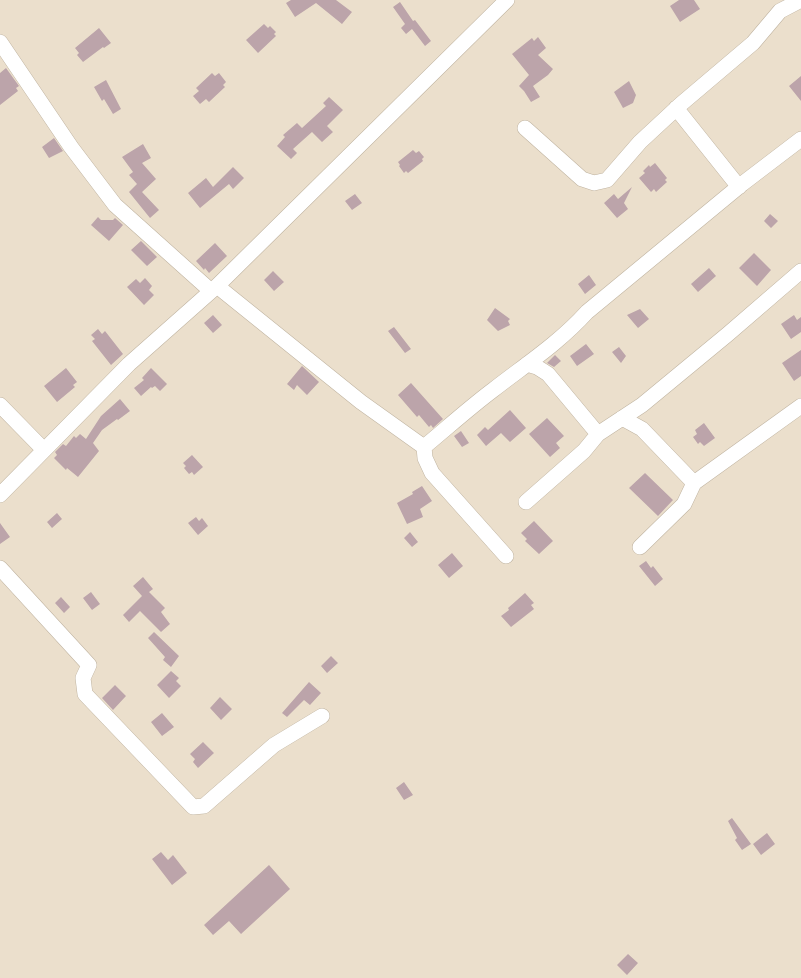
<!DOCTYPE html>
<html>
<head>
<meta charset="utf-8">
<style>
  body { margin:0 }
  canvas { display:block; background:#ebdfcc }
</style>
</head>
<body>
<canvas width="801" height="978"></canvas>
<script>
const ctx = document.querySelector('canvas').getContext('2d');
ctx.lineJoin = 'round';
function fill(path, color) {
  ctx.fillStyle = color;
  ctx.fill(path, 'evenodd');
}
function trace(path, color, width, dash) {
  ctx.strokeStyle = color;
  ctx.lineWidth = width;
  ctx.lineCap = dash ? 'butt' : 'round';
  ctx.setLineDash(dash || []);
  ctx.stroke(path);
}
fill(new Path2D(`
  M291,0H336L352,12L342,24L316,3L295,17L286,3Z
  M679,0H694L700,9L680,22L670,6Z
  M400,2L413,21L415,20L431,41L425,46L412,29L406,34L401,28L405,24L393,7Z
  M264,24L268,28L270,26L276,32L274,34L276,36L258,53L246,40Z
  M99,28L111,43L104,48L103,47L83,62L77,55L79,53L75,48Z
  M538,37L546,48L538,55L553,69L548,75L533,86L540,97L531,102L524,91L519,86L529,75L512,54L532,38L534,41Z
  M6,68L19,86L16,88L18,91L0,105V73Z
  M212,73L215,76L219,73L226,82L223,85L225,87L209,102L206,99L200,104L193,96L199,91L196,88Z
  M801,76V101L789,86Z
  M106,80L121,109L113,114L104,99L102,101L94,87Z
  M629,81L636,95L633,103L623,108L614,92Z
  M329,97L343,110L327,126L333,132L322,142L312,132L293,149L297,153L291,159L277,146L285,137L283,135L297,123L302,128L326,106L323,103Z
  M54,138L63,151L49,158L42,147Z
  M143,144L151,158L142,163L156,179L142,192L159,210L150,218L129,192L137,184L129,175L133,172L122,157Z
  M413,150L416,153L419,151L424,157L422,159L423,161L408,173L406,171L404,173L399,166L400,165L398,162Z
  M655,163L667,178L665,180L667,182L656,192L654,189L651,192L639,178L645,173L643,171L649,165L650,167Z
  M233,167L244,178L233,189L229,184L200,208L188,193L206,178L213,187Z
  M632,187L624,203L628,209L617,218L604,203L614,194L618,199Z
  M355,194L362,203L352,210L345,201Z
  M770,214L778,221L771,228L764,221Z
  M98,217L101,220H113L115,218L123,225L109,241L91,225Z
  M141,241L157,257L147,266L131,250Z
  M215,243L227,256L209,273L205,268L204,270L196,261Z
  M754,253L771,270L757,286L739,268Z
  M709,268L716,276L698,292L691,284Z
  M273,271L284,282L274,291L264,280Z
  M589,275L596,285L585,294L578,284Z
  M145,278L152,286L149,290L154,295L144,305L127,287L136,279L140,283Z
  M495,308L510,319L508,321L510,325L498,331L487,320Z
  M640,309L649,319L638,328L627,315Z
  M213,315L222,325L213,333L204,323Z
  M794,315L797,320L801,317V332L791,339L781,324Z
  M394,327L411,349L405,353L388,331Z
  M98,329L102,334L105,331L123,354L111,365L92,341L95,339L91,335Z
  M586,344L594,354L577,366L570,356Z
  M619,347L626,356L621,363L612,352Z
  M801,350V376L794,381L782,363Z
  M555,355L561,361L554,367L547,363Z
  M302,366L319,382L307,395L297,385L294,390L287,384Z
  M66,368L77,382L73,385L75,387L57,402L44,386Z
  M151,368L167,384L160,391L155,386L152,388L151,387L141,396L134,388L144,380L142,378Z
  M411,383L443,419L433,428L431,425L429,427L419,415L417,417L398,395Z
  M120,399L130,411L118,420L117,419L102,430L93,443L99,451L78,477L67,468L66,470L54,458L57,455L55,452L63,444L66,446L74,436L76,438L80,434L86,439L101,416Z
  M510,410L526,428L510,442L501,433L486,446L477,435L485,427L488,430Z
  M547,418L564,436L556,443L560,448L550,457L529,434Z
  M704,423L715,438L704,446L700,442L698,444L693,437L697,434L695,430Z
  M461,431L469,443L462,447L454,436Z
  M192,455L203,467L194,475L192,472L189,474L184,468L186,466L183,463Z
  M645,473L673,500L658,516L629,488Z
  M422,486L432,501L420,509L423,517L407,524L397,503L413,494L412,492Z
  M57,513L62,519L52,528L47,522Z
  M196,517L199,521L202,518L208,526L198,535L188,523Z
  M534,521L553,541L539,554L525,541L527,539L521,533Z
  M0,523L10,537L0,544Z
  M410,532L418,542L412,547L404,538Z
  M452,553L463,566L449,578L438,565Z
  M646,561L651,568L653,566L663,579L655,586L639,566Z
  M143,577L153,589L149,592L165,608L161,612L170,624L161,632L140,611L129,622L123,615L142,596L133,586Z
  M91,592L100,604L92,610L83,598Z
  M525,593L534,603L531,605L534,609L511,627L501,616L509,610L508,608Z
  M61,597L70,607L64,613L55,603Z
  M154,632L179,656L171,667L163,660L165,657L148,638Z
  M331,656L338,663L327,673L321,666Z
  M171,671L179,678L176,681L181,686L169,698L157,685Z
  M309,682L321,693L310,705L304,700L287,717L282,713Z
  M115,685L126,696L113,710L102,698Z
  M220,697L232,709L221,720L210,708Z
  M162,713L174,727L162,736L151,722Z
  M203,742L214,753L198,768L193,762L195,759L190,754Z
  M404,782L413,795L404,800L396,788Z
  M732,818L751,844L742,850L735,840L737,838L728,821Z
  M767,833L775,844L761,855L753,844Z
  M161,852L168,860L173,855L187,873L172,885L152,859Z
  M269,865L290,889L241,934L229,921L213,935L204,925Z
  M628,954L638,963L627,975L617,965Z`), '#bca4aa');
const minor = new Path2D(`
  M0,42L71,147L115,205L211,291
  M676,108L739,187
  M525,128L582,179L594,183L607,180L640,142L681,104L753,43L780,11L801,0
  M217,286L361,402L424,447L425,458L432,473L506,556
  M527,364L537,367L548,374L598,434
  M0,405L44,450
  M622,418L642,429L694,483
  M424,447C447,428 469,408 493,390C525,365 559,343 587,312L742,184L801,139
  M0,495L129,364L217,286L507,0
  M526,502L584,451L598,434L642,405L728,334L801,271
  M640,547L684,504L694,483L801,406
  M0,568L89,665L83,678L85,694L193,807L204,806L274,745L322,716`);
trace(minor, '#c0b4a1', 16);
trace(minor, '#fff', 15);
</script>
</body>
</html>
